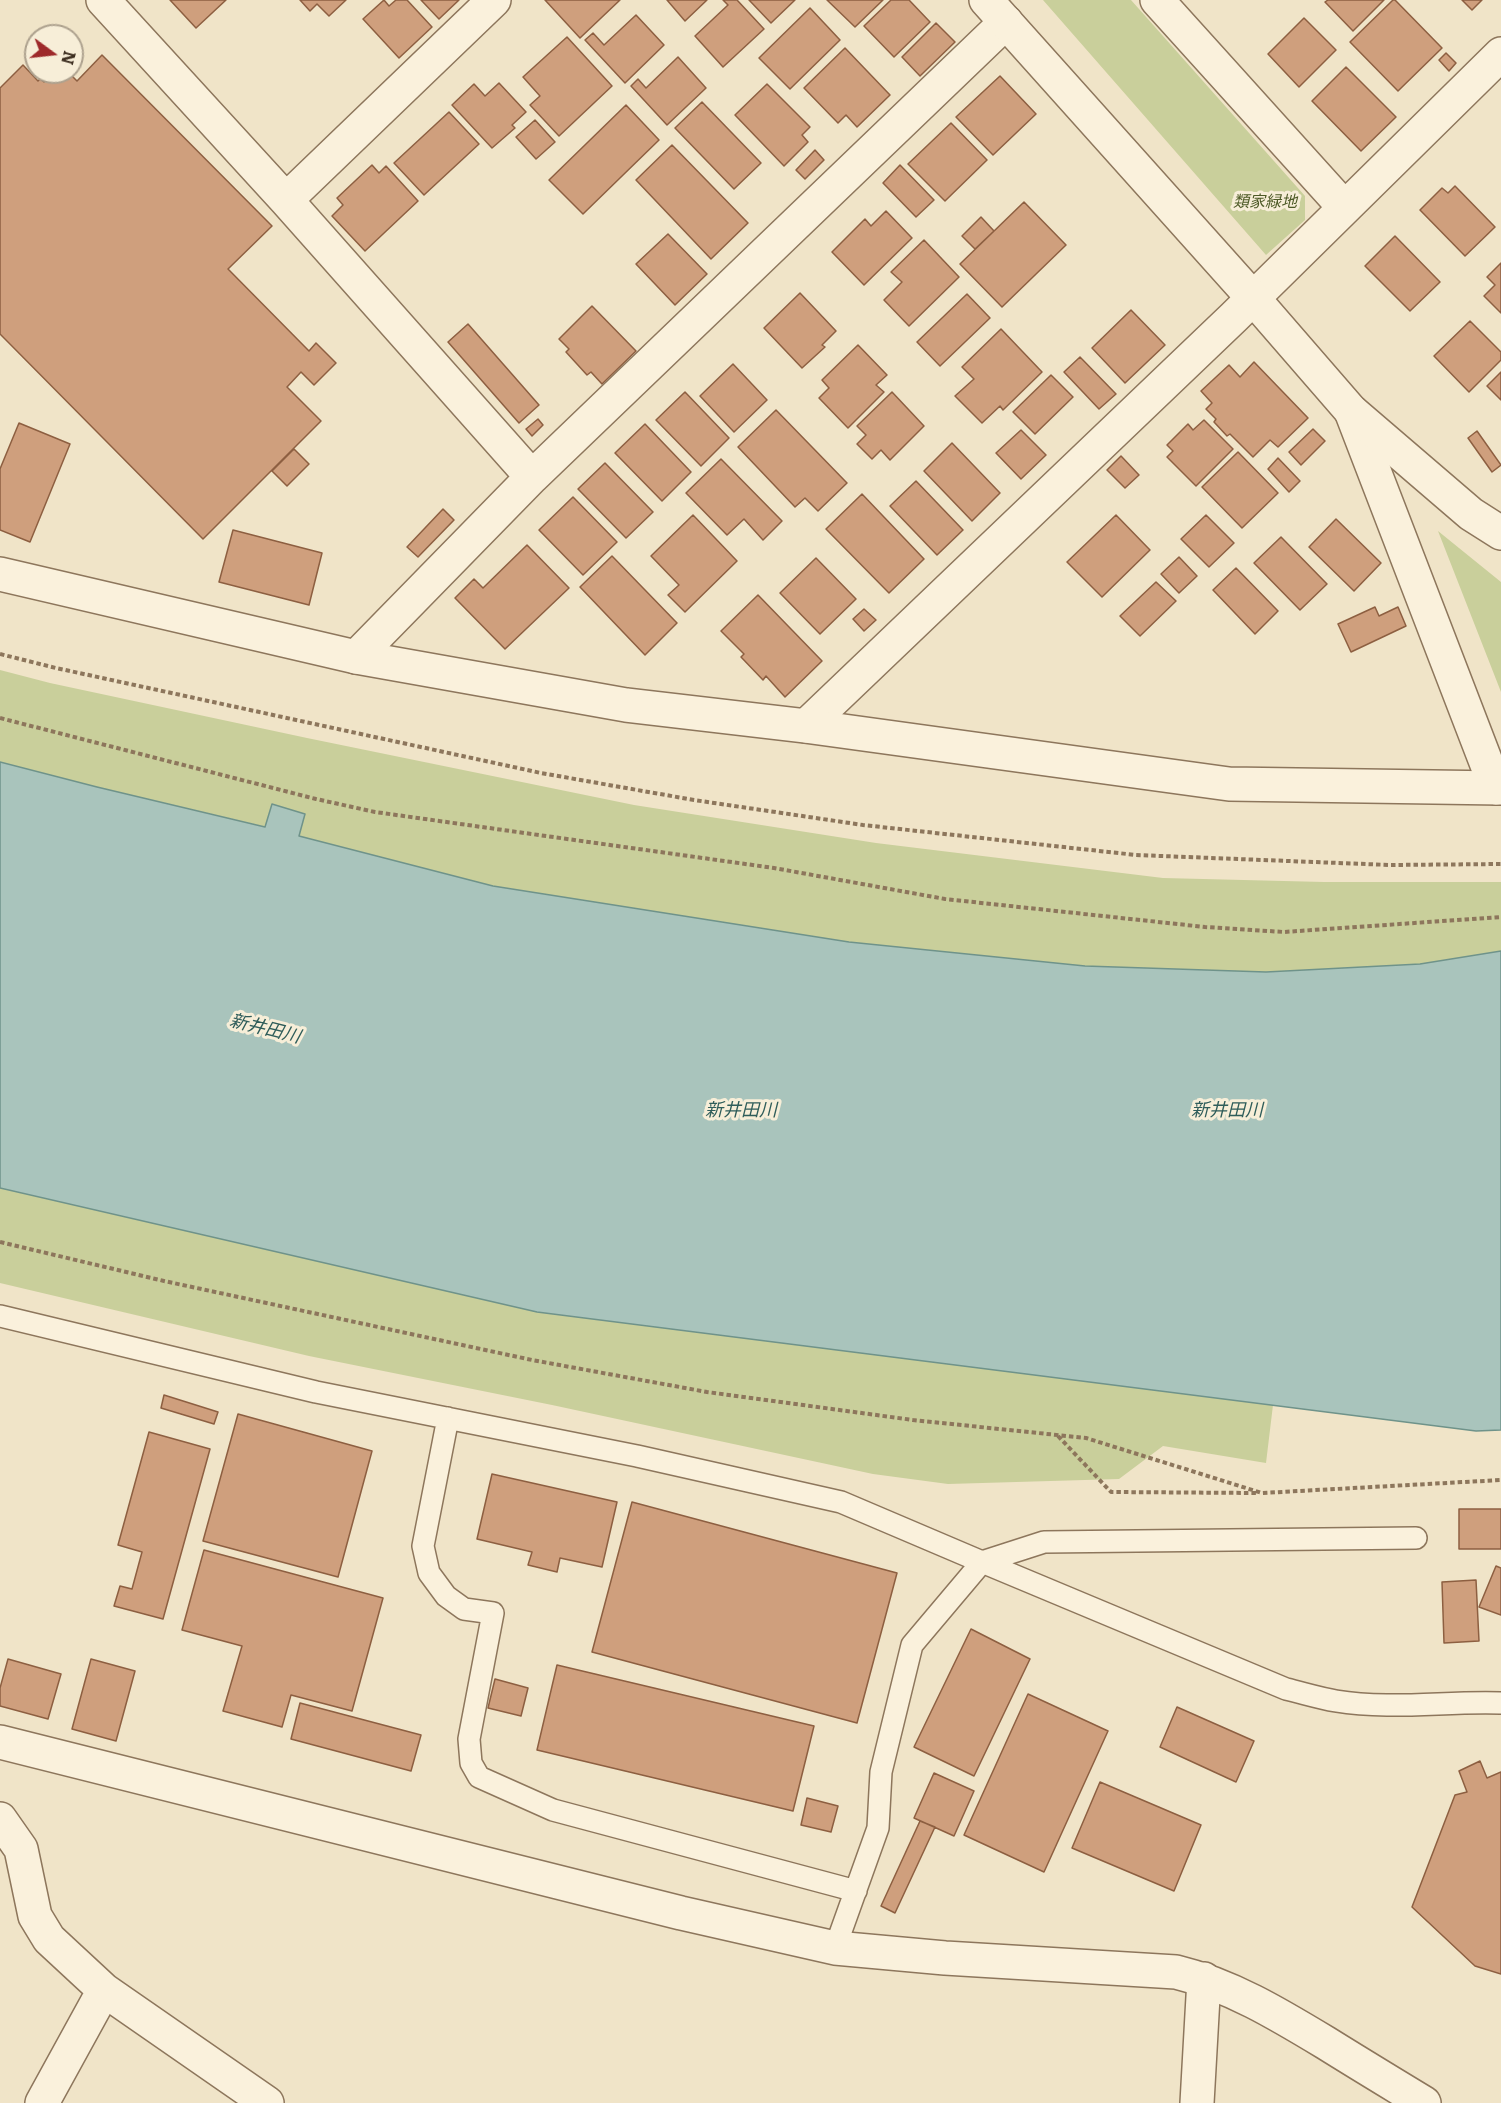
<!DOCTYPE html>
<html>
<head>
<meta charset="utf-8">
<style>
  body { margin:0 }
  #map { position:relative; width:1501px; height:2103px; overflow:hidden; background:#f0e4c8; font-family:Literata,serif }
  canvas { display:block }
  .north { position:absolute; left:24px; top:24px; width:60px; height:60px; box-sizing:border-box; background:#f7eed8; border:2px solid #ada18e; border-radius:50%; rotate:105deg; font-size:16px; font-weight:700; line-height:24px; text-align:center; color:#3d2e20 }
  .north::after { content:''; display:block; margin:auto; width:21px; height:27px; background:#9e2a2b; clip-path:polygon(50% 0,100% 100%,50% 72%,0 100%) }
</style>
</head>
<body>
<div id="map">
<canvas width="1501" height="2103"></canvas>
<div class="north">N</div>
</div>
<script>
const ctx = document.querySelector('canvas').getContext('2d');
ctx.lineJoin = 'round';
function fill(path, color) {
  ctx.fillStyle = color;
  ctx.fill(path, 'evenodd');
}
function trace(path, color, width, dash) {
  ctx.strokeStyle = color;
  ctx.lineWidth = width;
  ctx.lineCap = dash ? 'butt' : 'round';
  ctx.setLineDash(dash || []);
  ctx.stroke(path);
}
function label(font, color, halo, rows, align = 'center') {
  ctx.font = font + ' Literata,"Noto Sans JP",serif';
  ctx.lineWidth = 6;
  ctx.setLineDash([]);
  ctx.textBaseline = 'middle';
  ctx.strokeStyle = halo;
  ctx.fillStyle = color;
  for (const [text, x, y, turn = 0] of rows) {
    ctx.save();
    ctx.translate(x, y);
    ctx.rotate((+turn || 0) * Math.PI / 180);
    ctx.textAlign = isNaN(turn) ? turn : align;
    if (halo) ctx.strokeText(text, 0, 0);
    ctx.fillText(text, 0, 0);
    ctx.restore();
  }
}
fill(new Path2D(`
  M1043,0H1131L1305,196V220L1266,255Z
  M1438,531L1501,582V692Z
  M0,670L50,683L307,738L634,805L876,843L1163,878L1324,882H1501V951L1420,964L1266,972L1085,966L849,942L493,886L299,836L272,804L266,827L97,787L0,762Z
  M0,1188L537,1312L1273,1405L1266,1463L1163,1446L1119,1479L948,1484L873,1474L552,1405L309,1356L0,1283Z`), '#c9cf9b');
const water = new Path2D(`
  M0,762L97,787L265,827L272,804L305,814L299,836L493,886L849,942L1085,966L1266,972L1420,964L1501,951V1430L1476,1431L537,1312L0,1188Z`);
fill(water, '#a9c4bc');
trace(water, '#6f938a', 1.5);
const building = new Path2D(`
  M170,0H226L196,28Z
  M300,0H346L329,16L317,4L310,11Z
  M384,0L389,6L396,0H407L432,27L399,58L363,19Z
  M421,0H459L439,19Z
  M545,0H620L580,38Z
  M667,0H707L685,21Z
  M723,0H737L764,29L723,67L695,36L728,5Z
  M749,0H795L771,23Z
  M827,0H883L855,27Z
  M891,0H909L930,22L894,57L864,26Z
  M1328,0H1384L1353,31L1325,2Z
  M1393,0H1395L1442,48L1398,91L1350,42Z
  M1462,0H1482L1472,10Z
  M810,8L840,40L790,89L759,58Z
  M636,15L664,45L625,83L585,40L593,33L604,45Z
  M1304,18L1336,50L1299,87L1268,54Z
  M936,23L955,42L920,76L902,57Z
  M567,37L612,86L559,136L530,105L540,96L523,77Z
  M845,48L890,95L857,127L846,115L838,123L804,88Z
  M1446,53L1456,63L1449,71L1439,60Z
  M102,55L272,226L228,269L309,351L316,343L336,363L314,385L301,372L287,387L321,421L203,539L0,334V88L23,65L38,81L40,79L44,82L54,72H68L77,81Z
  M678,57L706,88L667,125L631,86L638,79L646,88Z
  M1346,67L1396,117L1361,151L1312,101Z
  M1000,76L1036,114L993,155L956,117Z
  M499,83L526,112L512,125L515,128L492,148L452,105L474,84L485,96Z
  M767,84L810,127L802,135L808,142L784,166L735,115Z
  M702,102L761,163L734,189L675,128Z
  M626,105L659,140L583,214L549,180Z
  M449,112L479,144L424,195L394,163Z
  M535,120L555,142L536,159L516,137Z
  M951,123L987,160L945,201L908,164Z
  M672,145L748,223L711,259L636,180Z
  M815,150L824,160L805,179L796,170Z
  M372,165L379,173L386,166L418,201L365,251L332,216L343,205L337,198Z
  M900,165L934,200L916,217L883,183Z
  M1455,186L1495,227L1465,256L1420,210L1442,188L1448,193Z
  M1024,202L1066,245L1002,307L960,264Z
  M886,211L912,238L864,285L832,252L865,219L871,226Z
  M981,217L994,231L975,249L962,236Z
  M668,234L707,274L675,305L636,264Z
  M1395,236L1440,282L1410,311L1365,266Z
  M924,240L959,277L909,326L884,300L902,282L891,272Z
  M1501,263V313L1484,296L1495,285L1487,277Z
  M800,293L836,331L822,345L825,347L802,368L764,328Z
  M967,294L990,318L940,366L917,342Z
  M592,306L636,351L602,384L591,372L587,375L566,352L569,349L559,339Z
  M1131,310L1165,345L1125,383L1092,348Z
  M1470,321L1501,352V360L1469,392L1434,356Z
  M468,324L539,405L519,423L448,342Z
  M1001,329L1042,372L1003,410L1000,406L982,423L955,396L974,379L962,367Z
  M858,345L887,375L876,385L884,392L848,428L819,398L829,388L822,380Z
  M1080,357L1116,394L1099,409L1064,372Z
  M1254,362L1308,418L1278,447L1270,440L1253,457L1230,434L1227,436L1214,422L1216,419L1206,409L1212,403L1201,391L1229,365L1240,377Z
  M733,364L767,400L734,432L700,396Z
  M1501,372V400L1487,386Z
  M1051,375L1073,397L1035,434L1013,412Z
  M685,392L729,438L701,466L656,420Z
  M892,392L924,426L890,460L881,450L872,459L857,444L866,435L857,426Z
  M776,410L847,483L818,511L805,498L795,507L738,447Z
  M538,419L543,425L532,436L526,429Z
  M1204,420L1233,449L1196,486L1167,457L1173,451L1167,445L1188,424L1193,430Z
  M19,423L70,444L30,542L0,530V469Z
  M645,424L691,472L662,501L615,453Z
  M1313,429L1325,441L1301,465L1289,452Z
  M1021,430L1046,455L1021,479L996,453Z
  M1477,431L1501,465L1492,472L1468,438Z
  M952,443L1000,493L972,521L924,471Z
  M294,449L309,464L287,486L272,471Z
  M1238,452L1278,493L1242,528L1202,487Z
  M1121,456L1139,475L1125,488L1107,470Z
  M1278,458L1300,481L1289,492L1268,469Z
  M721,459L782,521L763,540L744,519L727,535L686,493Z
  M605,463L653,512L626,538L578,489Z
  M916,481L963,530L937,555L890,506Z
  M862,494L924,559L889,593L826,529Z
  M573,497L617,542L583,575L539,530Z
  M443,509L454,520L418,557L407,547Z
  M693,515L737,561L685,612L668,595L679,585L651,556Z
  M1116,515L1150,550L1102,597L1067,562Z
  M1206,515L1234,543L1209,567L1181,539Z
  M1336,519L1381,563L1354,591L1309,547Z
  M233,530L322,553L309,605L219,582Z
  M1281,537L1327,584L1300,610L1254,563Z
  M527,545L569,588L505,649L455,598L474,579L483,588Z
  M612,556L677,623L645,655L580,587Z
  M1179,557L1197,576L1179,593L1161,574Z
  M816,558L856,599L820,634L780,593Z
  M1236,568L1278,611L1255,634L1213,590Z
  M1156,582L1176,601L1140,636L1120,616Z
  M758,595L822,661L785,697L766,676L763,680L741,657L744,654L721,631Z
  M1375,607L1379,616L1398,607L1406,626L1351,652L1338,624Z
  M864,609L876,620L864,631L853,619Z
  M164,1395L218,1412L214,1424L161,1408Z
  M238,1414L372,1451L338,1577L203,1541Z
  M149,1432L210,1449L163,1619L114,1606L120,1586L132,1589L142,1552L118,1545Z
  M492,1474L617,1502L602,1567L560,1558L557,1572L528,1565L532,1552L477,1539Z
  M632,1502L897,1573L857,1723L592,1652Z
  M1459,1509H1501V1549H1459Z
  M204,1550L383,1598L352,1711L291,1695L282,1727L223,1711L242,1646L182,1630Z
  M1496,1566L1501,1568V1615L1479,1607Z
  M1476,1580L1479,1641L1444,1643L1442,1582Z
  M971,1629L1030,1659L974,1776L914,1747Z
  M8,1659L61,1674L48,1719L0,1706V1688Z
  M91,1659L135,1671L116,1741L72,1729Z
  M557,1665L814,1726L793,1811L537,1750Z
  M495,1679L528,1688L521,1716L488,1708Z
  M1028,1694L1108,1731L1044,1872L964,1835Z
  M300,1703L421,1735L411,1771L291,1739Z
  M1177,1707L1254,1741L1236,1782L1160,1747Z
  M1480,1761L1487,1778L1501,1772V1974L1475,1966L1412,1907L1455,1795L1467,1792L1459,1771Z
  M934,1773L974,1791L954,1836L914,1818Z
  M1100,1782L1201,1825L1174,1891L1072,1848Z
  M807,1798L838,1806L831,1832L801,1825Z
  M920,1821L935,1827L895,1913L881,1906Z`);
fill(building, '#cf9f7d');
trace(building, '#8d5f41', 1.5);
const service = new Path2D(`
  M0,1316L316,1392L637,1456L841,1502L982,1562L912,1645L881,1772L878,1828L835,1948
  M448,1418L423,1546L429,1573L446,1596L464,1609L493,1613L469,1739L471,1763L479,1777L553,1810L856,1891
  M982,1562L1286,1689C1303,1693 1319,1698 1336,1701C1390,1710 1446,1701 1501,1703
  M982,1562L1044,1542L1416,1538`);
const minor = new Path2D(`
  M103,0L286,200L532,477
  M1157,0L1344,207
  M286,200L494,0
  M1351,411L1496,788
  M356,657L532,477L1006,22
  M806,726L1234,317L1501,54
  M0,1819L21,1849L35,1916L49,1939L104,1990L267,2103
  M42,2103L104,1990
  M1197,2103L1204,1979`);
const tertiary = new Path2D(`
  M986,0L1253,298L1351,411L1471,514L1501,533
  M0,574L356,657L626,705L806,726L1229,784L1501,788
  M0,1742L681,1913L835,1948L945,1958L1176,1972C1230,1985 1278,2014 1326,2043C1358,2063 1391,2083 1424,2103`);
trace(service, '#8d765c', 24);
trace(minor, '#8d765c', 36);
trace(tertiary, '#8d765c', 36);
trace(new Path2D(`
  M0,654L56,668L541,773L694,800L863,825L1136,855L1390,865L1501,864
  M0,718L316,799L375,812L774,868L945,899L1205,927L1284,932L1501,917
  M0,1242L164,1281L532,1360L707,1392L913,1420L1086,1438L1262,1493L1501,1480
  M1058,1436L1111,1492L1258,1493`), '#8d765c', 4, [4.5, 3]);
trace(service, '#faf1dc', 21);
trace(minor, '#faf1dc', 33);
trace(tertiary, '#faf1dc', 33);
label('italic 16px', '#4d5a26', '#f7eed8', [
  ["類家緑地",1265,202]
]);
label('italic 18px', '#2f5d5a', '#f7eed8', [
  ["新井田川",265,1029,14],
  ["新井田川",741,1111],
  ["新井田川",1227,1111]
]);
</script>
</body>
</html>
